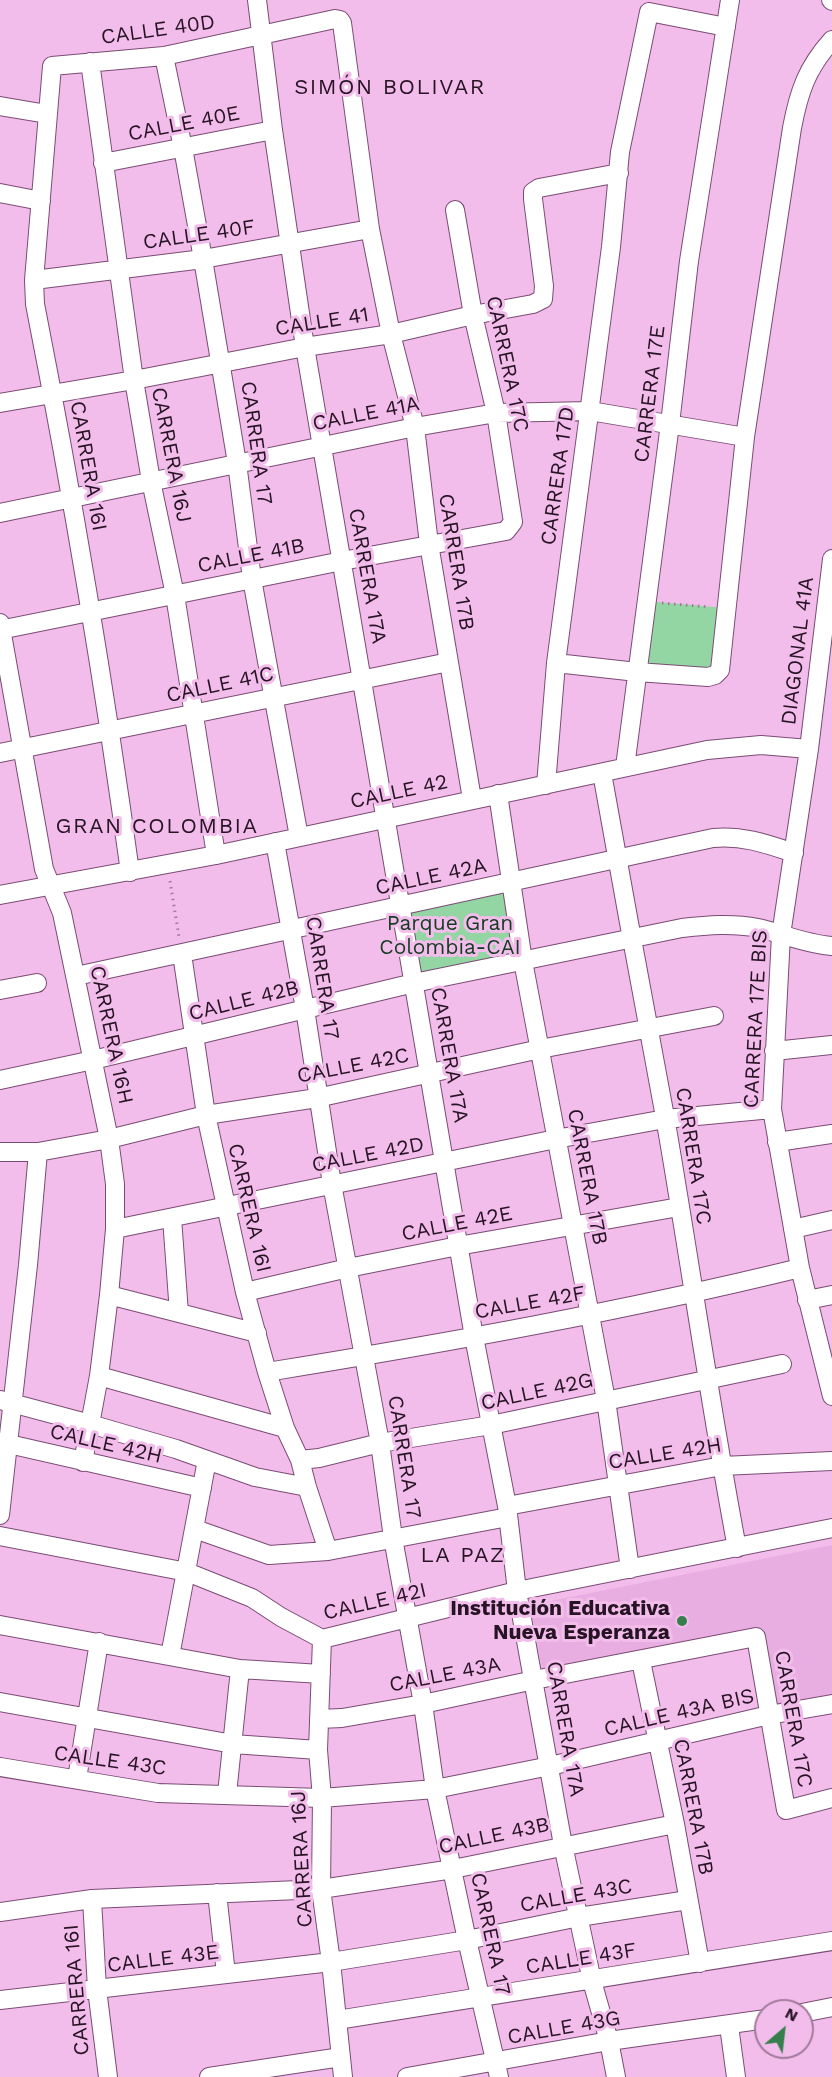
<!DOCTYPE html>
<html>
<head>
<meta charset="utf-8">
<style>
  body { margin:0 }
  #map { position:relative; width:832px; height:2077px; overflow:hidden; background:#f3bdeb; font-family:"Work Sans",sans-serif }
  canvas { display:block }
  .north { position:absolute; left:754px; top:1999px; width:60px; height:60px; box-sizing:border-box; background:#f3bdeb; border:2px solid #a1799b; border-radius:50%; rotate:28deg; font-size:16px; font-weight:700; line-height:24px; text-align:center; color:#261324 }
  .north::after { content:''; display:block; margin:auto; width:21px; height:27px; background:#357f4c; clip-path:polygon(50% 0,100% 100%,50% 72%,0 100%) }
</style>
</head>
<body>
<div id="map">
<canvas width="832" height="2077"></canvas>
<div class="north">N</div>
</div>
<script>
const ctx = document.querySelector('canvas').getContext('2d');
ctx.lineJoin = 'round';
function fill(path, color) {
  ctx.fillStyle = color;
  ctx.fill(path, 'evenodd');
}
function trace(path, color, width, dash) {
  ctx.strokeStyle = color;
  ctx.lineWidth = width;
  ctx.lineCap = dash ? 'butt' : 'round';
  ctx.setLineDash(dash || []);
  ctx.stroke(path);
}
function label(font, color, halo, rows, align = 'center') {
  ctx.font = font + ' "Work Sans",sans-serif';
  ctx.lineWidth = 6;
  ctx.setLineDash([]);
  ctx.textBaseline = 'middle';
  ctx.strokeStyle = halo;
  ctx.fillStyle = color;
  for (const [text, x, y, turn = 0] of rows) {
    ctx.save();
    ctx.translate(x, y);
    ctx.rotate((+turn || 0) * Math.PI / 180);
    ctx.textAlign = isNaN(turn) ? turn : align;
    if (halo) ctx.strokeText(text, 0, 0);
    ctx.fillText(text, 0, 0);
    ctx.restore();
  }
}
fill(new Path2D(`
  M832,1545V1700L775,1713L756,1636L543,1674L530,1605Z`), '#e9aee1');
fill(new Path2D(`
  M646,601L726,608L720,670L637,672Z
  M511,883L523,961L414,983L401,906Z`), '#93d5a3');
const minor = new Path2D(`
  M257,0L273,130L305,347L474,1337L507,1506L517,1591L563,1845L592,1981L609,2041L616,2077
  M831,0L832,1
  M649,12L726,27
  M164,56L183,148L203,259L237,463L252,579L299,837
  M90,62L134,380L151,481L175,595L216,855
  M0,106L47,114
  M103,163L273,130
  M0,193L41,201
  M34,280L203,259L370,229
  M0,403L134,380L305,347L391,334L473,315L533,304L543,299L544,286L533,199V192L539,188L619,173
  M0,513L415,427L496,413L590,411L745,437
  M832,559L809,749L781,935L772,1109L800,1268L832,1396
  M0,623L44,869L62,913L109,1139L115,1184V1229L109,1295L99,1376L83,1462
  M0,630L342,561L506,531L513,522L496,413L473,315L455,210
  M556,663L637,672L708,677L715,675L720,670L745,437L792,128C799,91 807,68 832,40
  M0,753L449,662
  M625,767L670,424L689,261L730,0
  M602,773C622,888 644,1002 665,1117C690,1261 710,1405 737,1548
  M546,785L556,663L611,247L620,152L649,12
  M498,794L523,961L606,1400L630,1569
  M275,842L305,1009L332,1184L380,1443L393,1538L423,1704L435,1789L467,1940L499,2077
  M130,872C104,682 72,493 35,304L34,280L52,66L164,56L335,19L340,20L342,23L370,229L391,334L415,427L429,544L472,799
  M0,895L216,855L707,750L761,745L809,749
  M182,954L206,1115L245,1292L267,1372L285,1428L300,1460L307,1487L328,1551
  M76,976L713,838C742,835 767,844 794,853
  M0,990L37,983
  M774,1051L832,1045
  M0,1080L93,1060L414,983L682,928C708,925 732,923 758,928C784,934 805,944 832,946
  M777,1142L832,1134
  M0,1152H38L109,1139L206,1115L317,1098L540,1049L714,1016
  M172,1218L179,1313
  M115,1229L556,1139L665,1119L772,1109
  M793,1229L832,1220
  M245,1292L348,1268L458,1246L679,1207
  M109,1295L257,1333
  M807,1300L832,1295
  M267,1372C446,1343 624,1311 800,1268
  M99,1376L285,1428
  M0,1400L90,1424L176,1449L255,1477L307,1487
  M0,1442L202,1488
  M300,1460L319,1458L380,1443L491,1425L782,1364
  M507,1506L722,1466L832,1461
  M0,1515L28,1265L38,1152
  M195,1529L269,1555L328,1551L508,1517
  M0,1536L187,1572L252,1598L281,1617L322,1639L517,1591L832,1528
  M0,1625L240,1669L321,1674
  M322,1639L318,1750L322,1798L321,1889L331,1962L343,2077
  M170,1656L207,1460
  M641,1661L675,1824L700,1963
  M0,1702L233,1744L318,1750
  M319,1719L342,1718L423,1704L534,1680L756,1637L786,1810L832,1798
  M0,1767L158,1793L322,1798L435,1789L550,1766L769,1715L832,1704
  M77,1779L99,1642
  M227,1794L240,1669
  M217,1893L226,1974
  M92,1899L97,1989L108,2077
  M0,1912L92,1899L321,1889L453,1869L675,1824
  M0,2000L331,1962L467,1940L579,1917L688,1900
  M802,2013L832,2007
  M337,2020L832,1941
  M729,2026L736,2077
  M209,2077L341,2057
  M407,2077L609,2041L766,2019`);
trace(minor, '#7a4c74', 20);
trace(new Path2D(`
  M662,603L709,607
  M170,881L179,937`), '#a27a9c', 3, [1.5, 4.5]);
trace(minor, '#fff', 18);
for (const [x, y, r, color] of [
  [682,1621,6,"#357f4c"]
]) {
  const dot = new Path2D();
  dot.arc(x, y, r, 0, 2 * Math.PI);
  ctx.fillStyle = color;
  ctx.fill(dot);
  trace(dot, '#f3bdeb', 2);
}
label('21px', '#261324', '#f3bdeb', [
  ["CALLE 40D",158,30,-8],
  ["CALLE 40E",184,124,-11],
  ["CALLE 40F",199,235,-8],
  ["CALLE 41",322,322,-9],
  ["CARRERA 17C",507,364,78],
  ["CARRERA 17E",650,394,-83],
  ["CALLE 41A",366,414,-11],
  ["CARRERA 17",256,443,82],
  ["CARRERA 16J",171,455,79],
  ["CARRERA 16I",88,466,80],
  ["CARRERA 17D",558,476,-82],
  ["CALLE 41B",251,556,-11],
  ["CARRERA 17B",456,562,81],
  ["CARRERA 17A",367,576,80],
  ["DIAGONAL 41A",798,651,-83],
  ["CALLE 41C",220,685,-12],
  ["CALLE 42",399,792,-12],
  ["CALLE 42A",431,877,-12],
  ["CARRERA 17",322,978,81],
  ["CALLE 42B",244,1001,-14],
  ["CARRERA 17E BIS",756,1019,-87],
  ["CARRERA 16H",111,1035,78],
  ["CARRERA 17A",449,1055,80],
  ["CALLE 42C",353,1066,-11],
  ["CALLE 42D",368,1155,-11],
  ["CARRERA 17C",693,1156,81],
  ["CARRERA 17B",587,1177,79],
  ["CARRERA 16I",249,1208,77],
  ["CALLE 42E",457,1224,-11],
  ["CALLE 42F",530,1303,-10],
  ["CALLE 42G",537,1392,-12],
  ["CALLE 42H",106,1444,13],
  ["CALLE 42H",665,1454,-9],
  ["CARRERA 17",404,1457,81],
  ["CALLE 42I",375,1602,-13],
  ["CALLE 43A",445,1675,-11],
  ["CALLE 43A BIS",679,1713,-13],
  ["CARRERA 17C",793,1719,80],
  ["CARRERA 17A",565,1729,80],
  ["CALLE 43C",110,1761,8],
  ["CARRERA 17B",693,1807,79],
  ["CALLE 43B",494,1836,-12],
  ["CARRERA 16J",302,1859,-93],
  ["CALLE 43C",576,1896,-10],
  ["CARRERA 17",490,1934,78],
  ["CALLE 43E",163,1959,-7],
  ["CALLE 43F",581,1959,-9],
  ["CARRERA 16I",77,1990,-95],
  ["CALLE 43G",564,2028,-10]
]);
label('21px', '#133b20', '#f3bdeb', [
  ["Parque Gran",450,924],
  ["Colombia-CAI",450,948]
]);
label('bold 21px', '#261324', '#f3bdeb', [
  ["Institución Educativa",670,1609],
  ["Nueva Esperanza",670,1633]
], 'right');
ctx.letterSpacing = '1.5px';
label('22px', '#261324', '#f3bdeb', [
  ["SIMÓN BOLIVAR",390,88],
  ["GRAN COLOMBIA",157,827],
  ["LA PAZ",463,1556]
]);
ctx.letterSpacing = '0px';
</script>
</body>
</html>
